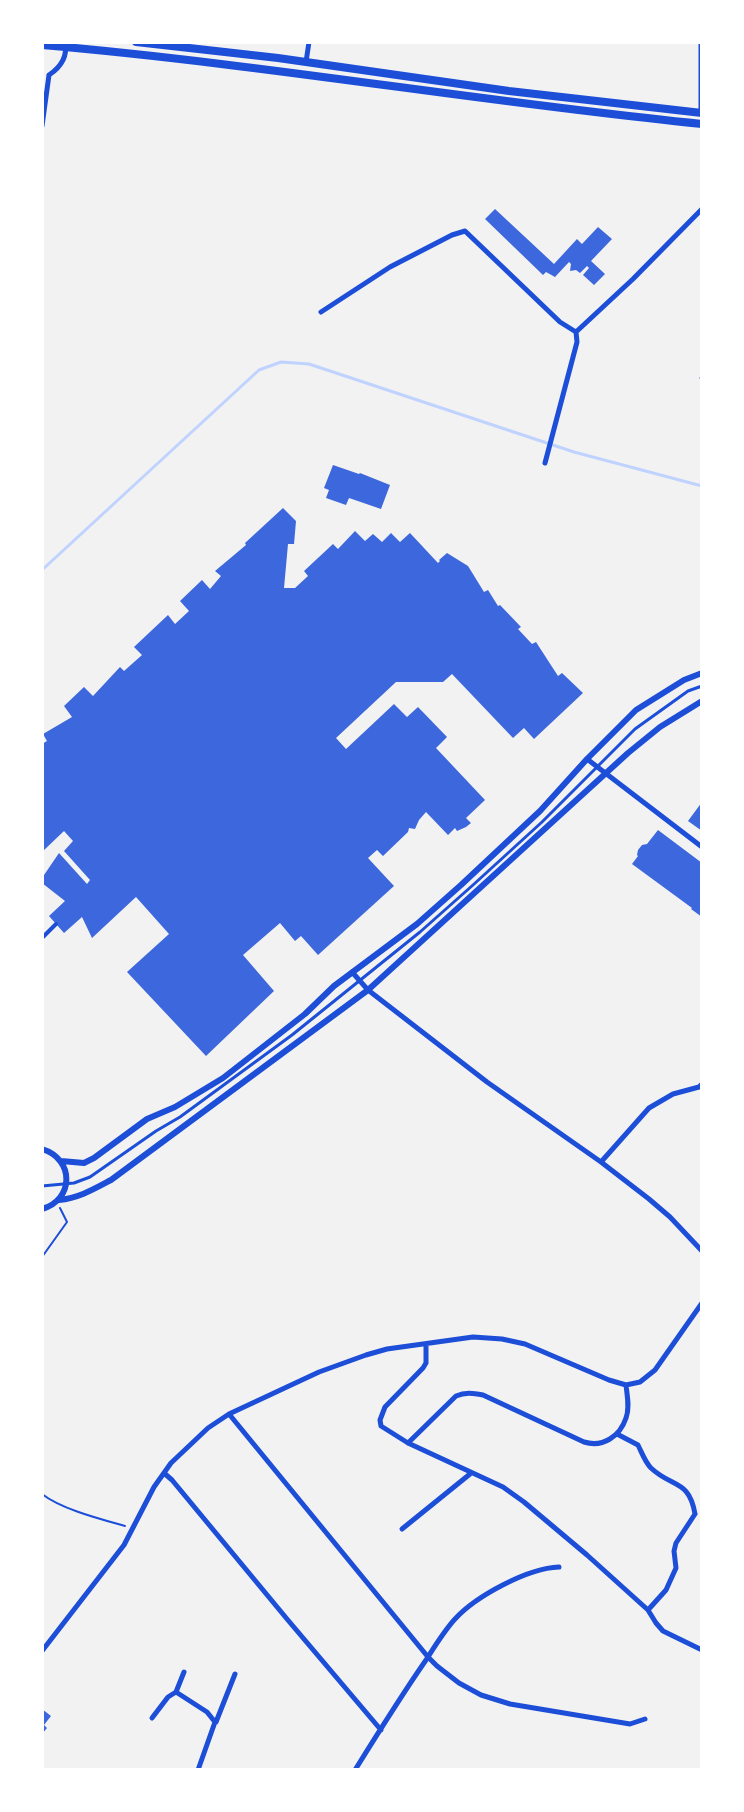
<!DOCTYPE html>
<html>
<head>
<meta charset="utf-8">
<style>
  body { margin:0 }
  #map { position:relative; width:744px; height:1812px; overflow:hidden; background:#f2f2f2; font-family:Literata,serif }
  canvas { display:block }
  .frame { position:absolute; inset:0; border:44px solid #fff; pointer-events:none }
</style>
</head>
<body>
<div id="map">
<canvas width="744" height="1812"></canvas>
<div class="frame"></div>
</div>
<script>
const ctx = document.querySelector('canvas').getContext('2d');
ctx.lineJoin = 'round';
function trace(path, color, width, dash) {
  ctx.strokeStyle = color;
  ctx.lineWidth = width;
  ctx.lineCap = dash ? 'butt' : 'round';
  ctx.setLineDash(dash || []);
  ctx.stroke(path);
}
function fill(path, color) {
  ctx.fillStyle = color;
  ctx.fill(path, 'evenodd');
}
trace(new Path2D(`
  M42,570L259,370L281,362L309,364L574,452L702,486`), '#bfd3fe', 3);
fill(new Path2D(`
  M495,209L554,264L577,239L582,244L598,227L612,239L591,261L605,274L594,285L583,275L589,268L587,266L580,273L576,270L570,271L571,264L569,262L555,277L546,272L543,275L485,219Z
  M333,465L359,474L360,473L390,485L381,509L349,498L346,505L326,498L329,490L324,488Z
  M283,508L296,521L294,544H288L284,588H295L308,576L304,571L333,544L338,549L355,531L365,541L373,534L382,542L391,533L400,542L410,533L438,563L440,561L439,560L447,553L468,566L484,592L488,590L498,606L500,605L521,627L518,629L532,644L536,642L558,676L562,673L583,693L534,739L524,728L513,738L452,674L443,682H396L336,738L346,749L394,704L407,717L418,707L447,737L436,748L485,800L466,818L471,823L466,827L457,831L455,828L448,835L426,812L419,820L415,829L409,828L408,832L383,856L377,850L368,858L394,886L318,955L301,936L295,941L280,923L243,955L274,991L206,1056L127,972L169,934L136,897L92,938L82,917L64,933L49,916L65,901L42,883V878L59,853L87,884L90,880L64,851L73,841L64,831L42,852V744L47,741L43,734L72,717L64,706L84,687L93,696L120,667L124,671L142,655L134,647L168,615L175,624L189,611L180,601L202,580L210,589L221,576L215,571L246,545L245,543Z
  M702,802V831L688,821Z
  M658,830L702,863V917L691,909L692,908L632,864L638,856L637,855L638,850L642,845L647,844Z
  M42,1709L51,1716L44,1725L47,1728L42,1734Z`), '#3d67dc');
trace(new Path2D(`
  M42,1257L67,1222L60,1208
  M42,1494C61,1509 100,1519 125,1526`), '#1d4ed8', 2);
trace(new Path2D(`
  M701,378L702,377
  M42,1186L74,1183L90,1177L156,1131L180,1117L292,1035L420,932L473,885L542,822L635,729L688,691L702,686`), '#1d4ed8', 3);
trace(new Path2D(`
  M42,938L56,924`), '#1d4ed8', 4);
trace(new Path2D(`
  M306,62L309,42
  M49,75C61,67 68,57 65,42
  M701,113V42
  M42,126L49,75
  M321,312L390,267L452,235L465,231L560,322L576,332
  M545,463L577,342L576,332L633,279L702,209
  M587,759L702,847
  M352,972L368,990L487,1082L601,1162L649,1199L670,1217L702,1251
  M601,1162L649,1108L673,1094L699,1087L702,1084
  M426,1344V1363L423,1368L385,1407L380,1420L381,1426L408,1443L503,1487L524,1502L587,1555L648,1610L656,1623L663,1631L702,1650
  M229,1414L428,1657L437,1666L459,1683L481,1695L510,1704L630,1724L645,1719
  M617,1434L638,1445C642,1453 645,1462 651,1468C672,1488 689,1479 695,1514
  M408,1443L456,1396C465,1392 473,1393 483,1395L584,1442C603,1448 620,1436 626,1418C630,1408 627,1395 626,1385
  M164,1473L172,1480L287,1619L381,1730
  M402,1529L470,1474
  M648,1610L666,1590L676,1568L674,1551L676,1543L695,1514
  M42,1651L124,1545L154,1487L171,1463L208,1428L229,1414L319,1372L366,1355L387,1349L473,1337L502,1339L525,1344L609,1380L626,1385L640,1382L655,1370L702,1303
  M176,1692L184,1672
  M152,1718L168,1697L176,1692L207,1712L215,1722L198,1770
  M216,1722L235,1674
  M355,1770C378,1733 401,1696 426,1660C435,1646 444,1631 455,1619C476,1596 528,1568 559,1567`), '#1d4ed8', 5);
trace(new Path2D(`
  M42,1149C75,1159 74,1200 42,1209
  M61,1161L84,1163L94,1158L147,1119L175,1107L223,1078L305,1014L334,986L417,924L461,885L540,811L587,759L636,710L684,680L702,673
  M59,1200C79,1198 94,1189 111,1180L368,990L628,753L660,727L702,701`), '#1d4ed8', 6);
trace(new Path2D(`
  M136,42L278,58L509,91L702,113
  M42,45C263,64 481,102 702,124`), '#1d4ed8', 8);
</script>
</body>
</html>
